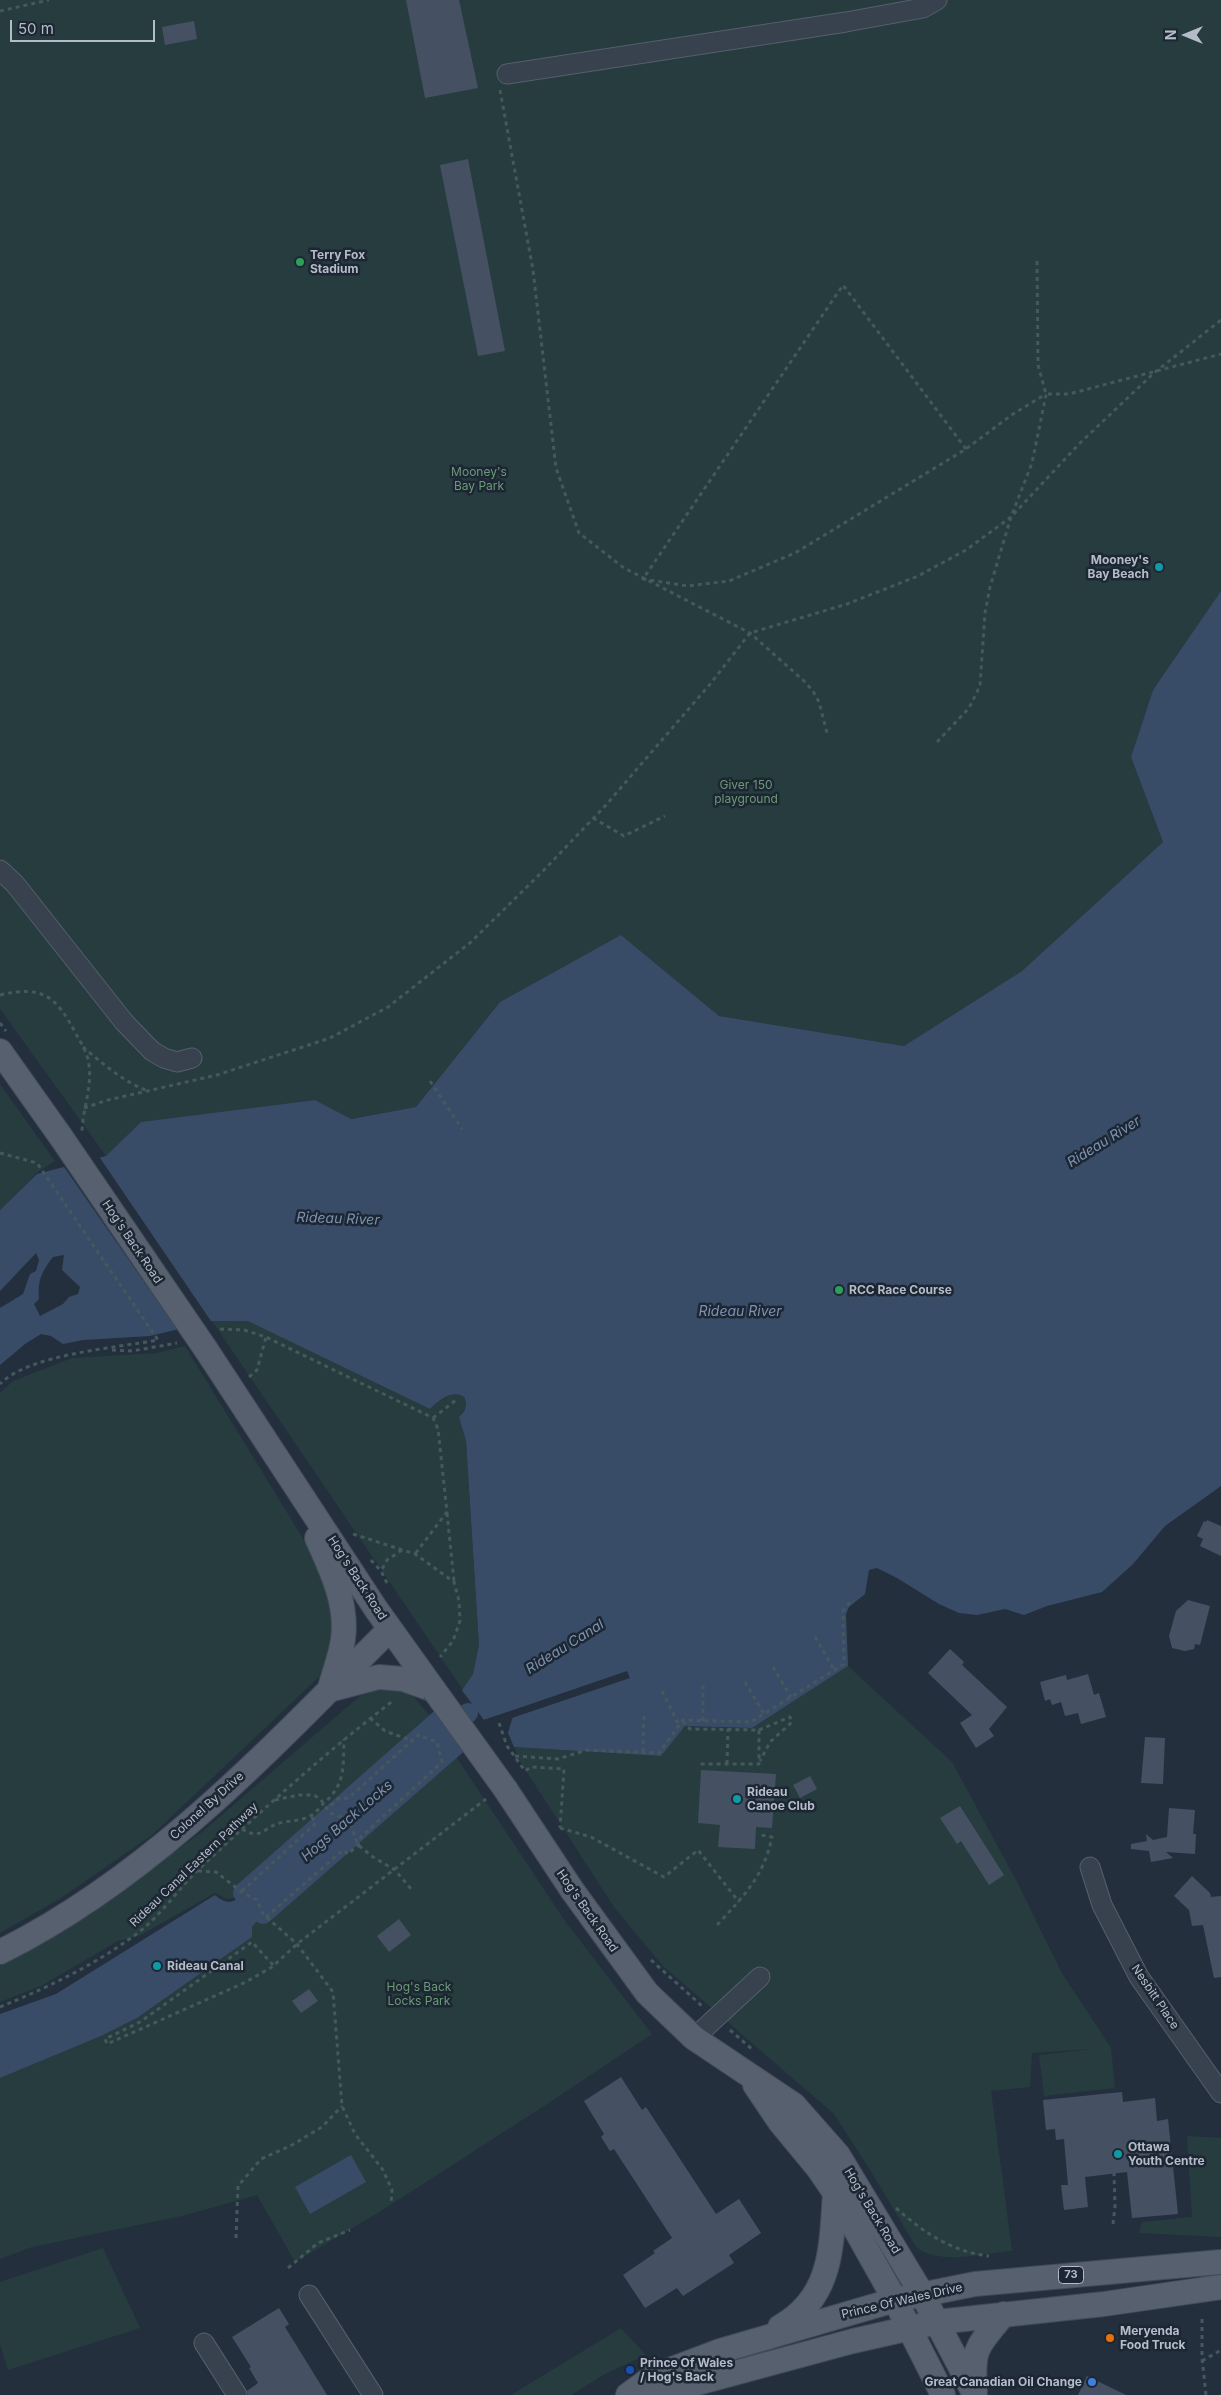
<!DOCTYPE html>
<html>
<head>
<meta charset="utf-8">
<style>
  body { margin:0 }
  #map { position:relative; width:1221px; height:2395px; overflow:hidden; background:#242f3e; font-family:Inter,sans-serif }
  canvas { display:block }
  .north { position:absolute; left:1161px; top:10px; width:50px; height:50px; -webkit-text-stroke:4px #1d2633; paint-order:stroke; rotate:270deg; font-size:14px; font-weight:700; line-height:20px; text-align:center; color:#b4bcc9 }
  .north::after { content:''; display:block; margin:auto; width:18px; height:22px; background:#b4bcc9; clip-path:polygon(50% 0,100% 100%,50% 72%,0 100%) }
  .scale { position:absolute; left:10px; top:20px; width:145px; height:22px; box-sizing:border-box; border:2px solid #b4bcc9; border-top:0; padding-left:6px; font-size:15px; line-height:18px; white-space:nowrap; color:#b4bcc9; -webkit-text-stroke:4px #1d2633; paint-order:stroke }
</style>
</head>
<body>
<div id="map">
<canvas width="1221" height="2395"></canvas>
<div class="north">N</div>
<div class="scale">50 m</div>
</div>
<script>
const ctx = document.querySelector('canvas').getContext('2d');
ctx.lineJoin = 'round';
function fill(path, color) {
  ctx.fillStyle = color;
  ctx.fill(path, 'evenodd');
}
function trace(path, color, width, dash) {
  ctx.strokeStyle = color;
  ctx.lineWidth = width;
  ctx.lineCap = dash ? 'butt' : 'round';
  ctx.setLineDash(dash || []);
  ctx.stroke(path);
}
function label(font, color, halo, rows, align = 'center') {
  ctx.font = font + ' Inter,sans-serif';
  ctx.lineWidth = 5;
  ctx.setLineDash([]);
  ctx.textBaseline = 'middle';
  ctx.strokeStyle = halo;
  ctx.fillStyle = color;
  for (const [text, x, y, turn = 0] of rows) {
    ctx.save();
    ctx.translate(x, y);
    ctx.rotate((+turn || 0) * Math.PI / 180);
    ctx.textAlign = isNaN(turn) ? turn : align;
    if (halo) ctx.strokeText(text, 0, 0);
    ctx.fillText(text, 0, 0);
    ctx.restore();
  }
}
fill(new Path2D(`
  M0,0H1221V591L1153,690L1131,757L1163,842L1022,971L904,1046L719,1016L621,935L500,1002L416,1107L350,1119L315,1100L141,1122L106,1156L0,1009Z
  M0,1084L55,1161L38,1172L0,1210Z
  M212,1321H248L258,1324L430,1409C439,1402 451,1389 464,1397C468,1405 466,1411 460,1417L466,1441L479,1645L473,1674L463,1690Z
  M185,1346L315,1558L331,1591L333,1647L320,1676L152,1835L61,1898L0,1933V1393L13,1381L72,1358L157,1353Z
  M848,1666L952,1762L1016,1880L1062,1973L1111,2048L1115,2088L1044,2096L1039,2055L1091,2049L1032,2053L1030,2087L991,2091L1012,2251C981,2253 942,2266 916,2247L872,2173L834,2114L663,1966L614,1907L521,1763L514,1747L660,1756L685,1726L752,1728Z
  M396,1688L410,1692L433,1720L345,1795L233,1898L227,1899L215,1893L139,1936L118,1941L41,1986L0,2002V1966L65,1929L202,1832L367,1690Z
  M451,1749L565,1921L652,2034L541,2108L381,2211L295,2262L257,2195L186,2215L32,2247L0,2259V2078L101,2036L137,2018L252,1937V1927L263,1914Z
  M1187,2136L1221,2138V2237L1139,2233L1142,2222L1192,2217Z
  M103,2248L140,2328L8,2370L0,2344V2282Z
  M621,2328L646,2355L605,2374L571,2395H511Z`), '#263c3f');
fill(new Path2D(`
  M1221,591V1486L1165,1526L1133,1564L1102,1592L1047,1606L1024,1615L1005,1609L977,1615L959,1613L939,1604L897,1578L877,1568L869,1570L865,1594L849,1607L846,1614L848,1666L752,1728L685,1726L661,1756L514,1747L508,1733L513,1716L511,1711L484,1720L463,1739L446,1714L473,1674L479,1645L466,1441L459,1417C466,1411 468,1405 464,1397C451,1389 439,1401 430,1409L248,1321H212L150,1336L83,1340L63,1344L51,1336L41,1334L25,1344L0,1365V1308L23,1294L30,1274L36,1271L39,1260L36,1253L0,1291V1210L37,1174L106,1156L141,1122L315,1100L351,1119L416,1107L500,1002L621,935L719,1016L904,1046L1022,971L1163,842L1131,757L1153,690ZM64,1255L62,1270L80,1287L78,1294L69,1297L63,1304L40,1316L34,1304L39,1299C37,1281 42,1271 53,1257Z
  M243,1893L263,1914L252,1927V1937L137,2018L101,2036L0,2078V2014L56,1994L215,1895C225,1904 234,1905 243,1893Z
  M351,2155L366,2182L310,2214L295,2187Z`), '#394c67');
fill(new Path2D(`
  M98,1155L213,1324L179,1332L62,1164Z
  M627,1671L630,1678L509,1719V1713L484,1721L465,1741L444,1713L461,1689L484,1720Z`), '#242f3e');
trace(new Path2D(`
  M446,1714L463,1739L263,1914L243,1893Z
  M230,1917L257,1900L468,1713`), '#394c67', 20);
fill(new Path2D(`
  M406,0H459L478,88L425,98Z
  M194,21L197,39L165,45L162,27Z
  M468,159L505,351L478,356L440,165Z
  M1207,1520L1221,1526V1556L1200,1546L1203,1539L1197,1536L1204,1521L1206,1522Z
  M1188,1600L1210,1606L1200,1645L1195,1644L1194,1649L1185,1651L1172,1648L1169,1636L1176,1611Z
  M950,1649L964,1662L962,1665L1007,1707L989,1729L994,1736L976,1748L960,1723L972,1715L928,1673Z
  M1088,1674L1094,1695L1099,1693L1106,1717L1081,1724L1078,1713L1065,1716L1061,1702L1052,1705L1050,1699L1045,1701L1040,1682L1066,1675L1067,1680Z
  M1145,1737L1165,1738L1163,1784L1141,1783Z
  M701,1770L776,1774L772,1828L756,1827L755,1849L718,1847L720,1825L698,1823Z
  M810,1776L817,1789L800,1798L793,1785Z
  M960,1806L1004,1875L989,1885L961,1841L957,1844L940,1818Z
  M1169,1808L1195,1810L1193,1834H1196L1195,1854L1166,1852L1173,1858L1151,1862L1149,1851L1131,1849V1844L1147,1841L1146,1834L1153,1840L1167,1837Z
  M1192,1876L1210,1893L1211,1897L1221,1896V1977L1214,1978L1203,1925L1192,1926L1189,1910L1174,1896Z
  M399,1919L411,1935L389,1952L377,1936Z
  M309,1989L318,2001L301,2013L292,2001Z
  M621,2077L642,2110L646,2107L716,2214L739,2199L761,2233L729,2255L734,2263L683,2296L677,2288L645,2308L623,2275L655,2253L653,2251L672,2238L614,2149L610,2151L601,2137L604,2134L584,2101Z
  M1122,2092L1123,2102L1155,2098L1157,2121L1168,2119L1178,2214L1132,2218L1127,2172L1085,2177L1088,2207L1064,2210L1061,2185H1068L1064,2139L1056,2140L1055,2129L1046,2130L1043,2100Z
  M279,2308L289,2324L285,2327L327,2395H248L247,2391L258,2383L249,2368L251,2367L232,2337Z
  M1087,2376L1126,2395H1078Z`), '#455162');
const minor = new Path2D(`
  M507,74L846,22L923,8L937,0
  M0,870L15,884L124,1022L152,1051L164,1058L177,1062L192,1058
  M1090,1867L1102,1905L1139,1977L1221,2093
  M694,2038L760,1977
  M309,2295L373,2395
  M204,2343L237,2395`);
const major = new Path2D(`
  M0,1051L61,1137
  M207,1351L376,1609L434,1690
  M317,1538C331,1569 348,1604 343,1639C341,1656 334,1672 330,1688
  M329,1690L379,1677L403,1679L434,1690
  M506,1790L572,1890L647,1993L694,2038L794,2105L838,2155L922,2294L975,2395
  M0,1952C153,1876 271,1748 390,1629
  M755,2085L780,2122L818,2168L835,2193L895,2300L943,2395
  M780,2327C833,2297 831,2247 835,2193
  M975,2391C972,2347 977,2347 1004,2314
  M628,2395L654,2376L720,2351L895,2300L975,2284L1221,2262
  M653,2395L853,2341L937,2322L1104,2304L1221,2287`);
trace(minor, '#565f6c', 21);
trace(major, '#414a57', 26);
trace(new Path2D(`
  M0,11L49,0
  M500,90L533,270L556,468L579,533L624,568L750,633L804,681L813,691L819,702L827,733
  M1037,261L1038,365L1046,394H1069L1221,354
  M966,449L843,285L643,579L688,586L729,581L795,553L966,449L1013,414L1046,394
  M937,742L969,708L980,686L985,613L990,587L1011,517L1032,463L1046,395
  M593,818L624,836L665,816
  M0,995C43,985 56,996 76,1034C81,1043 88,1054 89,1065C92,1087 83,1109 82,1131
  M0,1023L6,1031
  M83,1047C103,1064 124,1082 148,1091
  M430,1081L462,1129
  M84,1108L108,1100L217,1075L330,1038L388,1007L471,942L544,870L606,805L711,683L750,633L847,604L918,576L966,550L1011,517L1079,444L1154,373L1221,320
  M0,1153L37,1163L158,1340C116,1348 29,1354 0,1384
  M220,1329L244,1330L266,1337L433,1418L438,1429L447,1512L415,1554
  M112,1350L132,1351L177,1343
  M249,1377L257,1370L266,1337
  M433,1418L456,1400
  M447,1513L454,1581
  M353,1534L415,1554L454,1582L459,1601L460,1621L453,1641L440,1657
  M371,1560L381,1571
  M387,1583L381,1571L387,1560L402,1550
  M815,1637L834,1670
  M773,1667L791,1697
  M745,1682L764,1714
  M703,1685V1721
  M662,1691L679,1725
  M370,1718L385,1731L413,1741
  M683,1721L690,1729L759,1730V1764H697
  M499,1723L507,1746L525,1771L531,1767L564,1769L560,1828
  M759,1730L790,1717L792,1722L770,1742L760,1761
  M643,1752L644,1713
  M515,1756L558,1759L587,1750L659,1753L683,1720L751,1722L844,1664L843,1611L847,1605L854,1600
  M727,1764L728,1729
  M275,1800L299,1795H314L321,1800L330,1813L349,1820L358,1845L373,1857L395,1870L412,1890
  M560,1828L591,1837L664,1877L698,1850L739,1902
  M242,1829C260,1840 261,1830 277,1824C287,1820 300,1822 310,1816C316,1813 320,1807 324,1803C346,1784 343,1766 344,1739
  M198,1871L216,1872L243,1893L257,1900L263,1914L297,1944L333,1992L342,2106L355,2134L383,2170L392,2190L391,2204
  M242,1891L316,1823L311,1816
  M266,1917L343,1850L348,1854L358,1845L361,1837L442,1762L437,1742L418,1735L349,1798L338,1799L328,1808
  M717,1925C744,1896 764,1876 772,1837L761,1835
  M651,1960L702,2006
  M273,1965L252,1942L140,2022L105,2039L107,2044L246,1982L272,1967L297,1944L486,1799
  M0,2007C49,1987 97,1964 139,1932C162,1914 179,1888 199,1869C262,1810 325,1753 394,1700
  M730,2030L753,2050
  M896,2208C923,2232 952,2252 989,2256
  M1113,2224L1115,2207L1114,2173
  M236,2238L238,2186L261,2159L292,2145L322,2127L342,2106
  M288,2268L318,2243L350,2230
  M1202,2319V2358L1206,2395
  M1202,2361L1221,2350`), '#44595c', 3, [4, 4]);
trace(minor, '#38414e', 19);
trace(major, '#56606e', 24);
const majorBridge = new Path2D(`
  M61,1137L207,1351
  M434,1690L506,1790`);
trace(majorBridge, '#414a57', 26, []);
trace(majorBridge, '#56606e', 24);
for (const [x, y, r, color] of [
  [300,262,5,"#2e9e5b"],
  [1159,567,5,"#0f9aa8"],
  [839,1290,5,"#2e9e5b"],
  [737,1799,5,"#0f9aa8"],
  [157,1966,5,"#0f9aa8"],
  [1118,2154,5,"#0f9aa8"],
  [1110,2338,5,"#e8710a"],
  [630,2370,5,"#1a4fb4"],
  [1092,2382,5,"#3f7fe0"]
]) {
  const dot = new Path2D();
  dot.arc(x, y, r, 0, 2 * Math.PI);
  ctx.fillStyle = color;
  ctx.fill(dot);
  trace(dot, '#1d2633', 2);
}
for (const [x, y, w] of [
  [1071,2275,25]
]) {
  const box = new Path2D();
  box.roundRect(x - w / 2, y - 8.5, w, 17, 4);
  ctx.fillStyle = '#1d2633';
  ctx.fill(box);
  trace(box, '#b4bcc9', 1);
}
label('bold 11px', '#b4bcc9', null, [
  ["73",1071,2275]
]);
label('bold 12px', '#b4bcc9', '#1d2633', [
  ["Terry Fox",310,255],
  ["Stadium",310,269],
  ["Mooney's",1149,560,"right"],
  ["Bay Beach",1149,574,"right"],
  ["RCC Race Course",849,1290],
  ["Rideau",747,1792],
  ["Canoe Club",747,1806],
  ["Rideau Canal",167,1966],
  ["Ottawa",1128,2147],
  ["Youth Centre",1128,2161],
  ["Meryenda",1120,2331],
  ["Food Truck",1120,2345],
  ["Prince Of Wales",640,2363],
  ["/ Hog's Back",640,2377],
  ["Great Canadian Oil Change",1082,2382,"right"]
], 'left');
label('12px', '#6b9a76', '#1d2633', [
  ["Mooney's",479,472],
  ["Bay Park",479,486],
  ["Giver 150",746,785],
  ["playground",746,799],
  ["Hog's Back",419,1987],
  ["Locks Park",419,2001]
]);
label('12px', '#b4bcc9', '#1d2633', [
  ["Hog's Back Road",132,1242,56],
  ["Hog's Back Road",357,1578,57],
  ["Colonel By Drive",207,1806,-42],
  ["Rideau Canal Eastern Pathway",194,1865,-44],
  ["Hog's Back Road",587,1911,55],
  ["Nesbitt Place",1155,1997,56],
  ["Hog's Back Road",872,2211,59],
  ["Prince Of Wales Drive",902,2301,-13]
]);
label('italic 14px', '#7c92b1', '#1d2633', [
  ["Rideau River",1104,1142,-32],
  ["Rideau River",338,1219,2],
  ["Rideau River",740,1312],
  ["Rideau Canal",565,1647,-32],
  ["Hogs Back Locks",347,1821,-41]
]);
</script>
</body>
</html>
